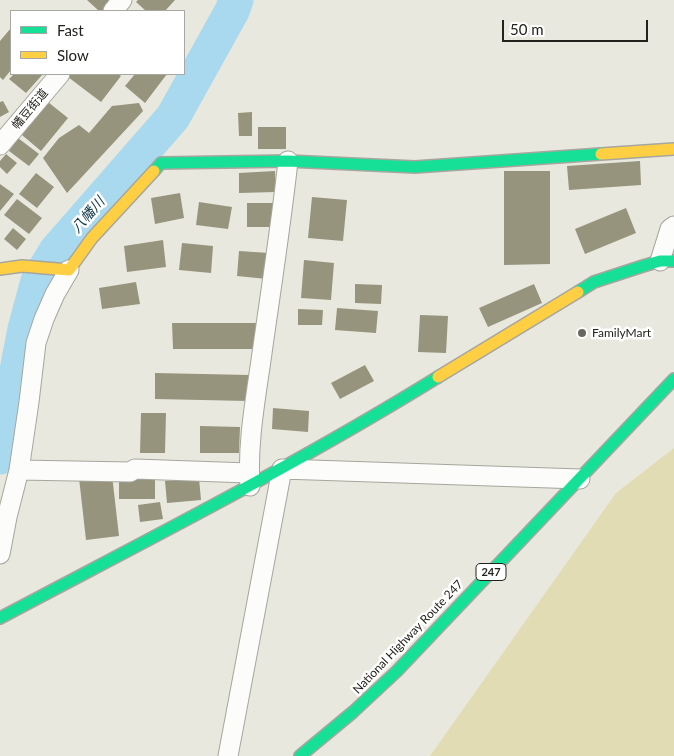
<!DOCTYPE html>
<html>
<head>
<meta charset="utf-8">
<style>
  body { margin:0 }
  #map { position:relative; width:674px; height:756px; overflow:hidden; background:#e9e8de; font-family:Lato,sans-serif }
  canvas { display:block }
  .legend { position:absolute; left:10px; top:10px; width:175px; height:65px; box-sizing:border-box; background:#fff; border:1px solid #a7a7a4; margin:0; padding:6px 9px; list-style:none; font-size:15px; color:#23221c }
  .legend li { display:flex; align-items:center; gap:10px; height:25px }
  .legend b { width:25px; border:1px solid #a7a7a4 }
  .scale { position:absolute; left:502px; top:20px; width:146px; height:22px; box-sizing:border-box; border:2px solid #23221c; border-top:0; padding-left:6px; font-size:15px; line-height:18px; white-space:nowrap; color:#23221c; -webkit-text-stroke:4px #fff; paint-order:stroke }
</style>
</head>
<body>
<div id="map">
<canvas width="674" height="756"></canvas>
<ul class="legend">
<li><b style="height:6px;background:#16e098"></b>Fast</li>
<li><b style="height:6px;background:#ffcf43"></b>Slow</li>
</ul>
<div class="scale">50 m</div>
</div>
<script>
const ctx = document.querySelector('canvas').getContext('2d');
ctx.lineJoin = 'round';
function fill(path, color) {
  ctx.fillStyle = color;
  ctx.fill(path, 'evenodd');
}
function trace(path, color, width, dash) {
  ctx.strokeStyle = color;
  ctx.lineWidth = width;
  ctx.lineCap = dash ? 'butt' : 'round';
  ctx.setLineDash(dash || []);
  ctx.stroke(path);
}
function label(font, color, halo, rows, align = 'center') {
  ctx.font = font + ' Lato,"Noto Sans JP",sans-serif';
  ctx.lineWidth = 5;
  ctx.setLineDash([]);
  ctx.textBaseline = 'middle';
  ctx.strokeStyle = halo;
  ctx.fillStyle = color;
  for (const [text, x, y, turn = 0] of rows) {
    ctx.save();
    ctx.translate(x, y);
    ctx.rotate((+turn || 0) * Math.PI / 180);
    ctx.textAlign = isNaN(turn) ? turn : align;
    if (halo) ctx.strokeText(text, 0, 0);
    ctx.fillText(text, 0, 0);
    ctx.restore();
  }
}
fill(new Path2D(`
  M674,448V756H430L616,493Z`), '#e1dcb3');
trace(new Path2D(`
  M0,457L25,329L38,281L56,251L173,117L232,11L236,0`), '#a9d9ef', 35);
fill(new Path2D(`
  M87,0H114L103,11H99Z
  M138,0H175L165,11H146L136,2Z
  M11,28V70L3,80L0,77V41Z
  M14,74H43L26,93L9,79Z
  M70,74H118L121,76L101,102L68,77Z
  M135,74H167L145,103L125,86Z
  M3,101L9,112L0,117V102Z
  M48,102L68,118L41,151L22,135Z
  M139,103L143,111L67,193L43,158L59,138L79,125L89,133L112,106Z
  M252,112V136H239L238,113Z
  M258,127H286V149H258Z
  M18,138L39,154L29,166L9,151Z
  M6,154L17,163L7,174L0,167V161Z
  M640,161L641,185L569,190L567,166Z
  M275,171L276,192L239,193V173Z
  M504,171H550V264L504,265Z
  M36,173L54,187L37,208L19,194Z
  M0,184L14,194L0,211Z
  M180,193L184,218L155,224L151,198Z
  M312,197L347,200L343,241L308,238Z
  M17,199L42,218L29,234L4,215Z
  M199,202L232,207L228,229L196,225Z
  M247,203H277V227H247Z
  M626,208L636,233L585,254L575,229Z
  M13,228L26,239L17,250L4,239Z
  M163,240L166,267L127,272L124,246Z
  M182,243L213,246L211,273L179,270Z
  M239,251L269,253L267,279L237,276Z
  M304,260L334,263L331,300L301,298Z
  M136,282L140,304L102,309L99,288Z
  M355,284L382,285L381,304L355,303Z
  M534,284L542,303L488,327L479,308Z
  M337,308L378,311L376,333L335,330Z
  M298,309L323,310L322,325H298Z
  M420,315L448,316L446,353L418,352Z
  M172,323H259V349H173Z
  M365,365L374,381L340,399L331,383Z
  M155,373L249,375L248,401L155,399Z
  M273,408L309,411L308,432L272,429Z
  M141,413H166L165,453H140Z
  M200,426L240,427L239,453H200Z
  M112,475L119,536L86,540L79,478Z
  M119,476H155V499H119Z
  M199,478L201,500L167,503L165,481Z
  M160,502L163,519L140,522L138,505Z`), '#96947d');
const street = new Path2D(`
  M113,11L122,0
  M0,145L60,74
  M660,261L670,229L674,226
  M19,470L130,472L135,469L249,473
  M250,486C247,442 256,397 262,353C271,289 281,225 288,161
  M0,554L7,517L19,470L29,402L36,343L44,319L55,294L69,270
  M228,756L282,469L580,479`);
const fast = new Path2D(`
  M154,171L161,163L288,161L415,167L601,154
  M578,292L594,282L643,266L660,261H674
  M0,618C147,540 296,465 438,377
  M300,756L353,712L397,671L674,379`);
const slow = new Path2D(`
  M601,154L674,149
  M0,269L22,266L69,270L92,238L154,171
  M438,377L578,292`);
trace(street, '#a6a69e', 21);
trace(fast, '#a6a69e', 14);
trace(slow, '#a6a69e', 14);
trace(street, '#fcfcfa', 19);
trace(fast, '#16e098', 11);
trace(slow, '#ffcf43', 11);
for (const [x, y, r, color] of [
  [582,333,5,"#686760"]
]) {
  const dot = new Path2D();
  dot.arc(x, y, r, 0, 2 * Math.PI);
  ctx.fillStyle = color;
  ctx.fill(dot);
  trace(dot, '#fff', 2);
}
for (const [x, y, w] of [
  [491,572,30]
]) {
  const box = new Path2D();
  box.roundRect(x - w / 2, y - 8.5, w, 17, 4);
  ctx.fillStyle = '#fff';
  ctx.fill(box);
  trace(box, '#23221c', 1);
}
label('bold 11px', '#23221c', null, [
  ["247",491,572]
]);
label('12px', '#23221c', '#fff', [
  ["幡豆街道",30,109,-50],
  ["National Highway Route 247",408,637,-46]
]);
label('12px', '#23221c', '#fff', [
  ["FamilyMart",592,333]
], 'left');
label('italic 14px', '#0f384a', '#fff', [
  ["八幡川",88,215,-49]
]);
</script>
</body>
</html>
